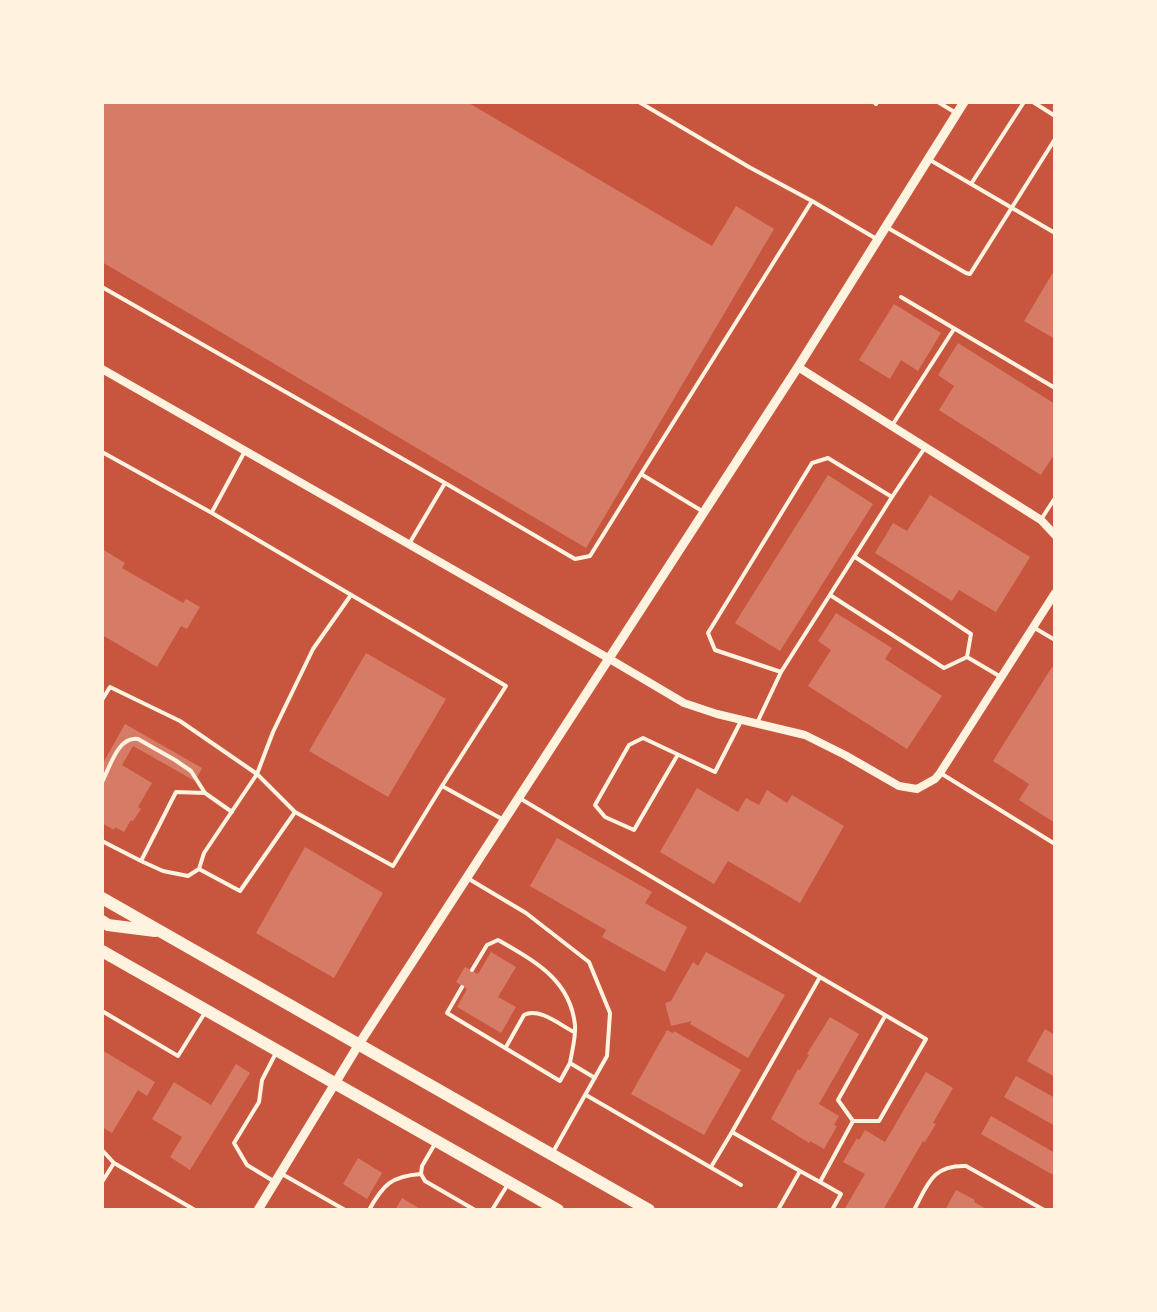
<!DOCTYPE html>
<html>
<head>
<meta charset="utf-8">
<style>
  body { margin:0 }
  #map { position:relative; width:1157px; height:1312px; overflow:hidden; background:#c8553d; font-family:"Exo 2",sans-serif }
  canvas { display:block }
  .frame { position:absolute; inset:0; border:104px solid #fff3e0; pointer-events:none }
</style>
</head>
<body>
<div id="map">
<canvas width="1157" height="1312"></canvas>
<div class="frame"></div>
</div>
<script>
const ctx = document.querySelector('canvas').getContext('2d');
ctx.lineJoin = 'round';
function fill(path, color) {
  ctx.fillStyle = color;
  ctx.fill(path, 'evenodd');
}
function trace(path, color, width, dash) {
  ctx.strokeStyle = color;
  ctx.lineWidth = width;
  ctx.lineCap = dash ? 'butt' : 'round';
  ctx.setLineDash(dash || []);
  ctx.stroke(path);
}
fill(new Path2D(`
  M102,102H467L712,246L736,206L774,229L586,548L102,262Z
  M1055,269V339L1024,321Z
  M894,304L941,333L918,371L901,360L890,379L859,360Z
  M958,343L1055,404V453L1041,475L939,410L954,386L938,375Z
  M828,475L873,504L780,651L735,623Z
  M930,495L1030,557L996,612L959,590L952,601L875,553L893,523L907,531Z
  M102,549L125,563L122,568L183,603L186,599L200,607L187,629L181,626L157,667L102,635Z
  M836,613L892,648L885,659L942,696L907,749L808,686L831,650L818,641Z
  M366,653L446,699L388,797L309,751Z
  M1052,667L1055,669V823L1019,800L1029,784L993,761Z
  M125,724L202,768L195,781L133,746L122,765L152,783L138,807L141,809L133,821L131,820L124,832L115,827L114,830L102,823V765Z
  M697,788L738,812L746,798L759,805L767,790L787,803L792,795L844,826L800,903L728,861L714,884L660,852Z
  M557,838L652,892L645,903L687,927L665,972L602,937L606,930L530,886Z
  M305,847L383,893L334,978L256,933Z
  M491,952L516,967L498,997L516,1007L501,1033L457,1007L467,989L456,982L465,967L478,974Z
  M706,952L785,995L748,1058L690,1024L692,1021L671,1026L665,1003L671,1001L693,962L698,966Z
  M830,1017L859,1034L819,1104L839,1116L834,1125L837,1126L824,1149L810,1141L809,1143L771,1119L798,1069L800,1070L809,1055L807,1054Z
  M1045,1029L1055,1035V1077L1027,1061Z
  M667,1030L673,1033L674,1031L741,1070L704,1135L631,1094Z
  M102,1050L155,1082L147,1096L138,1090L112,1133L102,1127Z
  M236,1064L250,1073L190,1170L170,1157L182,1137L152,1119L174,1082L211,1105Z
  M926,1072L953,1088L933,1123L936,1124L925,1142L923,1141L883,1210H844L865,1174L843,1162L857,1138L859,1140L865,1130L885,1142Z
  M1016,1076L1055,1098V1126L1004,1097Z
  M991,1116L1055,1153V1176L981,1134Z
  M358,1158L382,1173L367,1199L343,1184Z
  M956,1190L975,1200L974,1202L988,1210H945Z
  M402,1198L422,1210H395Z`), '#d67c66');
trace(new Path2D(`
  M639,102L749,167L812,201
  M874,102L876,104L877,102
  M938,102L956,113
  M1033,102L1055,116
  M930,160L1055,233
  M971,184L1024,102
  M888,228L966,273L970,274L1055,139
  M102,287L445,483
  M901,297L1055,388
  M893,424L954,329
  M102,452L212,513L506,686L442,786
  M702,511L641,474L812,201L875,238
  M212,512L245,451
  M1042,518L1055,498
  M409,544L445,483L575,559L590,556L641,474
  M855,557L971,634L967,657
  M830,595L944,668L967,657L1001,677
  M1033,627L1055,640
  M781,672L892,497
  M102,700L110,687L180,721L257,774L295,812L393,866L442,786L502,819
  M757,723L781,672L715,650L708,633L812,463L828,458L892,497L924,449
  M677,756L634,830L605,817L595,805L629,745L643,738L715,772L741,721
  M942,774L1055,844
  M102,782C110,767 118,736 138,739L175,760L191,771L205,793
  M521,799L820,977L732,1132L800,1171L778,1210
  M295,812L240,891L199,869L204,853L257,774L273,732L313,649L351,595
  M102,841L141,861
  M199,869L188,876L163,871L141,861L176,792L205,793L232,812
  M469,879L526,913L589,962L610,1013L607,1056L553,1152
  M472,970L487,945L498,940C534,961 570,979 575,1025C576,1037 572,1051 570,1063
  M462,987L447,1013L560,1081L570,1063L595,1078
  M102,1011L178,1056L206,1011
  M506,1047L524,1015C539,1007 560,1025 574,1032
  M586,1095L741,1185
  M853,1121L838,1100L885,1016
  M436,1142L422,1166L421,1174L425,1181L475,1210
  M102,1150L114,1163L195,1210
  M711,1167L732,1132
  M800,1171L820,1182L853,1121H879L926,1039L820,977
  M282,1174L345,1210
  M102,1182L114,1163
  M275,1182L247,1165L234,1143L259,1102L262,1080L276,1053
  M820,1182L841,1194L832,1210
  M369,1210C383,1185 391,1176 421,1174
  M492,1210L508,1184
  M914,1210C928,1184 932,1165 966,1166L1044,1210`), '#fff3e0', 4);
trace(new Path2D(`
  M798,367L1041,520L1055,535
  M102,369L608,658L684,703L717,714L805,735L845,755L899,786L917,789L935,779L940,773L1055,593`), '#fff3e0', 8);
trace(new Path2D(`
  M258,1210L359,1044L798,367L964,102`), '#fff3e0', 9);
trace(new Path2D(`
  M102,898L649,1210
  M102,921L108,925L155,931
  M102,951L558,1210`), '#fff3e0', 12);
</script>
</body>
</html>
